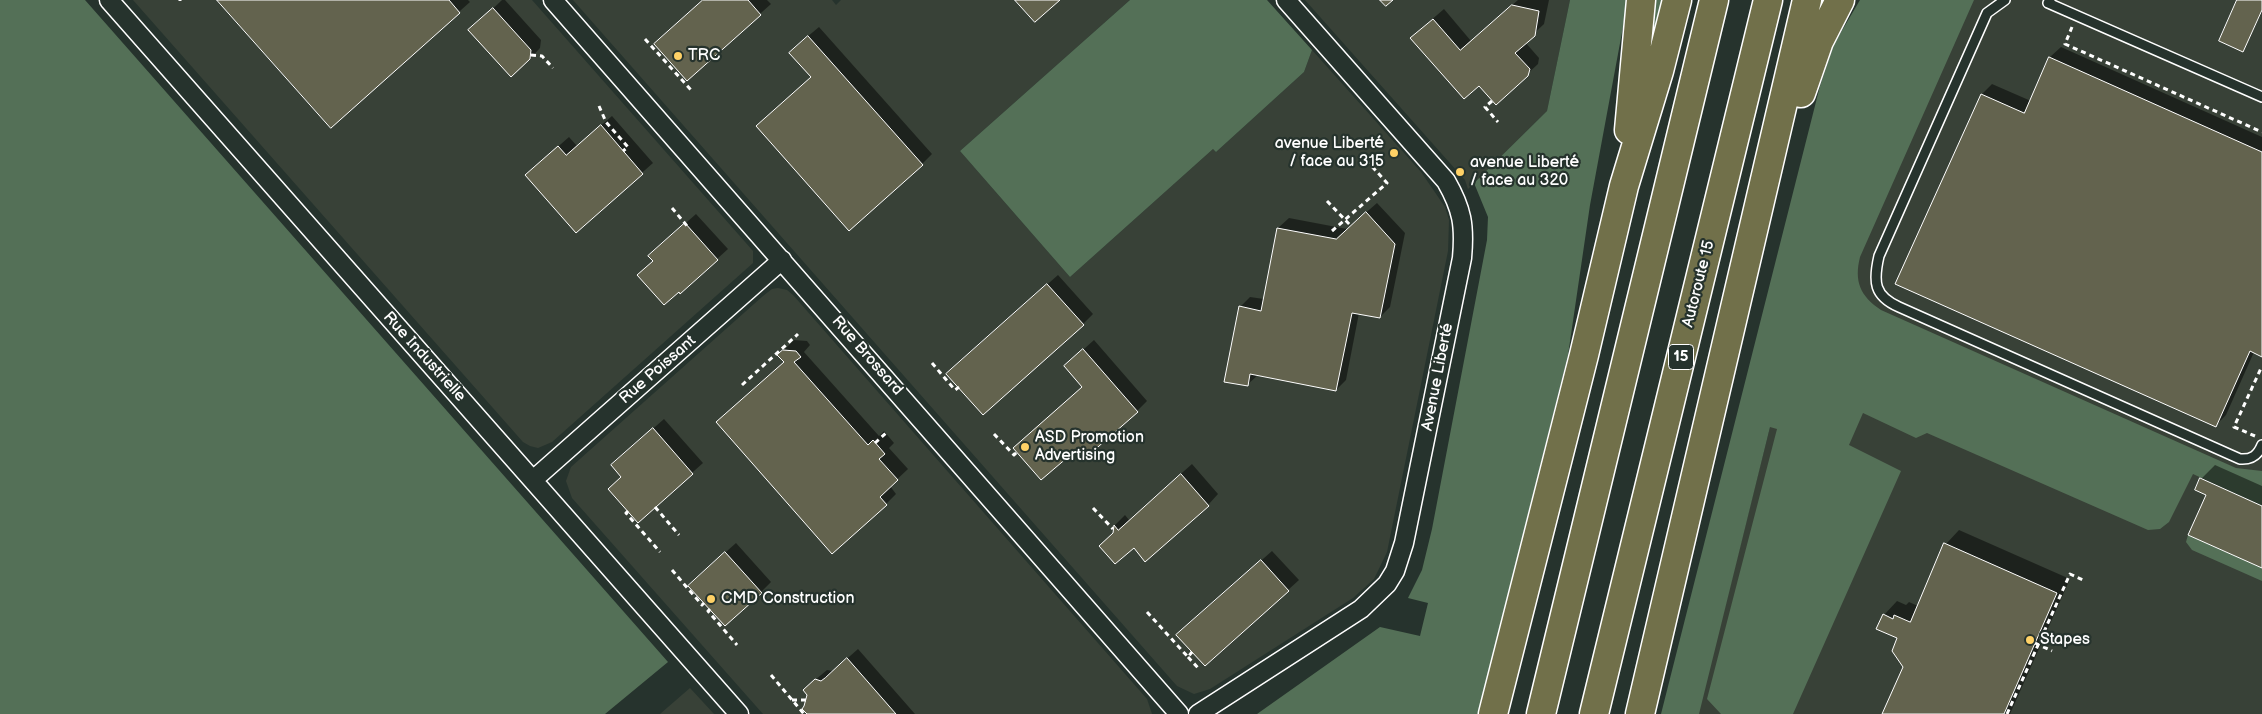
<!DOCTYPE html>
<html>
<head>
<meta charset="utf-8">
<style>
  body { margin:0 }
  canvas { display:block; background:#26332d }
</style>
</head>
<body>
<canvas width="2262" height="714"></canvas>
<script>
const ctx = document.querySelector('canvas').getContext('2d');
ctx.lineJoin = 'round';
function fill(path, color) {
  ctx.fillStyle = color;
  ctx.fill(path, 'evenodd');
}
function trace(path, color, width, dash) {
  ctx.strokeStyle = color;
  ctx.lineWidth = width;
  ctx.lineCap = dash ? 'butt' : 'round';
  ctx.setLineDash(dash || []);
  ctx.stroke(path);
}
function label(font, color, halo, rows, align = 'center') {
  ctx.font = font + ' "Balsamiq Sans",sans-serif';
  ctx.lineWidth = 4.5;
  ctx.setLineDash([]);
  ctx.textBaseline = 'middle';
  ctx.strokeStyle = halo;
  ctx.fillStyle = color;
  for (const [text, x, y, turn = 0] of rows) {
    ctx.save();
    ctx.translate(x, y);
    ctx.rotate((+turn || 0) * Math.PI / 180);
    ctx.textAlign = isNaN(turn) ? turn : align;
    if (halo) ctx.strokeText(text, 0, 0);
    ctx.fillText(text, 0, 0);
    ctx.restore();
  }
}
fill(new Path2D(`
  M133,0H532L753,251V263L552,442L538,448L530,446L523,442Z
  M573,0H832L836,5L841,0H1130L960,151L1070,277L1213,149L1216,152L1304,72L1312,50L1421,172L1445,207L1449,220L1448,251L1387,552L1374,579L1353,598L1210,689L1194,694L1177,686Z
  M1305,0H1570L1547,111L1468,189L1465,180Z
  M1953,0H2262V714H1698L1770,427Z
  M778,288L787,290L793,295L1147,699L1152,714H763L572,498L566,481L571,467L763,296L772,289Z
  M690,688L714,714H660Z`), '#384137');
fill(new Path2D(`
  M0,0H85L668,662L605,714H0Z
  M1130,0H1267L1312,50L1304,72L1216,152L1213,149L1070,277L960,151Z
  M1570,0H1628L1590,205L1568,355L1478,714H1257L1380,627L1420,636L1428,603L1408,598L1422,570L1432,529L1487,240L1488,217L1474,183L1547,111Z
  M1651,0H1663L1650,53Z
  M1860,0H1974L1860,257C1854,281 1860,296 1881,310L2236,468L2262,471V506L2193,474L2169,522L2160,529L2148,530L1927,433L1916,438L1863,413L1849,445L1901,471L1793,714H1721L1707,699L1777,429L1770,427L1699,714H1661L1820,86L1834,44Z
  M2188,535L2262,568V581L2192,550L2186,542Z`), '#547057');
fill(new Path2D(`
  M219,0H468L470,2L331,126Z
  M502,0H505L541,40L540,48L530,59L479,22Z
  M704,0H767L771,4L687,79Z
  M1518,0H1549L1544,24L1525,42L1539,58L1538,64L1496,103L1422,28L1444,9L1471,41Z
  M2238,0H2262V12L2243,50Z
  M819,27L932,154L922,164L812,77L801,42Z
  M2061,47L2262,137V355L2254,352L2226,415L2216,425L1982,94L1992,84L2031,101L2050,57Z
  M612,116L653,163L576,231L537,165L569,137L577,146Z
  M1377,203L1405,233L1390,307L1380,317L1359,313L1346,380L1336,390L1258,375L1247,385L1240,307L1250,297L1264,299L1278,228L1289,218L1347,229Z
  M696,214L728,249L717,259L654,260L660,246Z
  M1058,275L1093,314L1083,324L958,363Z
  M794,340L807,341L810,345L804,352L879,436L884,431L894,443L889,448L908,469L890,486L896,494L886,504L717,422L785,361L779,355Z
  M1094,340L1147,401L1137,411L1083,386L1065,366Z
  M664,419L703,463L638,521L622,477L623,455Z
  M1192,464L1218,494L1208,505L1134,546L1114,533L1115,525L1125,515L1129,520Z
  M2215,465L2262,486V567L2201,479Z
  M1959,530L2070,579L2010,714H1883L1904,667L1899,638L1884,615L1897,601L1906,605L1909,602L1918,606L1946,544Z
  M736,543L771,582L761,592L700,575Z
  M1272,551L1299,580L1288,590L1188,625Z
  M858,649L915,714H808L815,680L827,670L833,671Z`), '#0007');
const building = new Path2D(`
  M217,0H449L460,13L331,128Z
  M703,0H748L761,15L687,81L654,44Z
  M1015,0H1060L1035,22Z
  M1380,0H1393L1386,6Z
  M2237,0H2262V10L2243,52L2219,41Z
  M1512,5L1539,11L1535,36L1515,53L1530,69L1528,76L1496,105L1479,86L1464,99L1410,38L1433,19L1460,50Z
  M493,8L531,50L530,59L511,77L468,30Z
  M808,36L923,165L849,231L756,126L811,77L789,53Z
  M2049,57L2262,152V357L2250,351L2216,427L1895,284L1981,94L2024,113Z
  M601,125L643,174L576,233L525,175L558,146L566,155Z
  M1366,212L1395,244L1380,318L1352,313L1336,391L1250,374L1248,386L1224,382L1239,306L1261,311L1277,228L1336,239Z
  M685,223L718,260L680,294L679,292L664,305L637,275L653,261L648,256Z
  M1047,284L1084,325L983,415L946,374Z
  M1083,349L1138,412L1083,460L1075,451L1041,480L1013,448L1082,387L1064,366Z
  M783,350L796,351L801,357L794,362L868,445L873,440L885,454L879,459L898,480L880,497L887,505L832,554L716,422L784,362L777,355Z
  M653,428L693,474L638,523L608,489L621,477L611,465Z
  M1181,474L1209,506L1145,562L1134,548L1115,564L1099,546L1113,533L1114,525L1118,530Z
  M2200,478L2262,506V568L2188,535L2206,495L2195,490Z
  M1944,543L2057,593L2004,714H1882L1903,667L1892,651L1897,638L1876,629L1883,614L1893,619L1894,615L1910,622Z
  M725,552L762,593L725,626L688,586Z
  M1261,560L1289,591L1205,666L1176,635Z
  M847,658L896,714H807L802,709L804,706L807,695L803,690L815,679L821,681L825,678Z`);
fill(building, '#63634e');
trace(building, '#fff', 1);
const lane = new Path2D(`
  M2005,0L1987,13L1879,256C1873,282 1874,296 1899,307L2240,459C2252,460 2258,455 2262,445
  M2050,0L2048,3L2262,97`);
const street = new Path2D(`
  M109,0L739,714
  M553,0L1179,714
  M533,480L782,260
  M1198,714L1361,609L1387,584L1395,571L1404,543L1462,258C1465,225 1462,209 1446,181L1286,0`);
const highway = new Path2D(`
  M1801,93L1819,41L1840,0
  M1629,130L1641,0
  M1493,714L1584,355L1624,186L1659,71L1677,0
  M1541,714L1714,0
  M1594,714L1768,0
  M1640,714L1807,0`);
trace(lane, '#fff', 12);
trace(street, '#fff', 21);
trace(highway, '#fff', 31);
trace(new Path2D(`
  M180,1V0
  M2072,27L2065,44L2262,132
  M645,39L691,90
  M531,55L542,56L553,68
  M1492,101L1485,107L1498,122
  M599,106L606,122L628,147L623,151
  M1327,201L1351,226
  M672,208L688,227
  M1332,231L1387,183L1368,162
  M932,363L955,390L959,387
  M742,385L798,334
  M994,434L1014,455L1017,452
  M2255,436L2234,427L2262,366
  M875,443L886,433
  M655,507L679,535
  M1093,508L1113,529
  M628,511L626,513L660,552
  M672,570L702,605L704,603
  M710,609L708,611L737,645
  M1147,612L1188,657L1192,652
  M2035,643L2052,651
  M1188,657L1199,669
  M771,675L804,714
  M792,700H806
  M2007,714L2070,574L2083,580`), '#fff', 3, [5, 4]);
trace(lane, '#26332d', 9);
trace(street, '#26332d', 18);
trace(highway, '#71704a', 28);
for (const [x, y, r, color] of [
  [678,56,5,"#ffd166"],
  [1394,153,5,"#ffd166"],
  [1460,172,5,"#ffd166"],
  [1025,447,5,"#ffd166"],
  [711,599,5,"#ffd166"],
  [2030,640,5,"#ffd166"]
]) {
  const dot = new Path2D();
  dot.arc(x, y, r, 0, 2 * Math.PI);
  ctx.fillStyle = color;
  ctx.fill(dot);
  trace(dot, '#26332d', 2);
}
for (const [x, y, w] of [
  [1681,357,25]
]) {
  const box = new Path2D();
  box.roundRect(x - w / 2, y - 12.5, w, 25, 4);
  ctx.fillStyle = '#26332d';
  ctx.fill(box);
  trace(box, '#fff', 1);
}
label('bold 15px', '#fff', null, [
  ["15",1681,357]
]);
label('16px', '#fff', '#26332d', [
  ["TRC",688,56],
  ["avenue Liberté",1384,144,"right"],
  ["/ face au 315",1384,162,"right"],
  ["avenue Liberté",1470,163],
  ["/ face au 320",1470,181],
  ["ASD Promotion",1035,438],
  ["Advertising",1035,456],
  ["CMD Construction",721,599],
  ["Stapes",2040,640]
], 'left');
label('16px', '#fff', '#26332d', [
  ["Autoroute 15",1699,284,-76],
  ["Rue Brossard",867,356,49],
  ["Rue Industrielle",424,357,48],
  ["Rue Poissant",658,370,-41],
  ["Avenue Liberté",1438,377,-79]
]);
</script>
</body>
</html>
